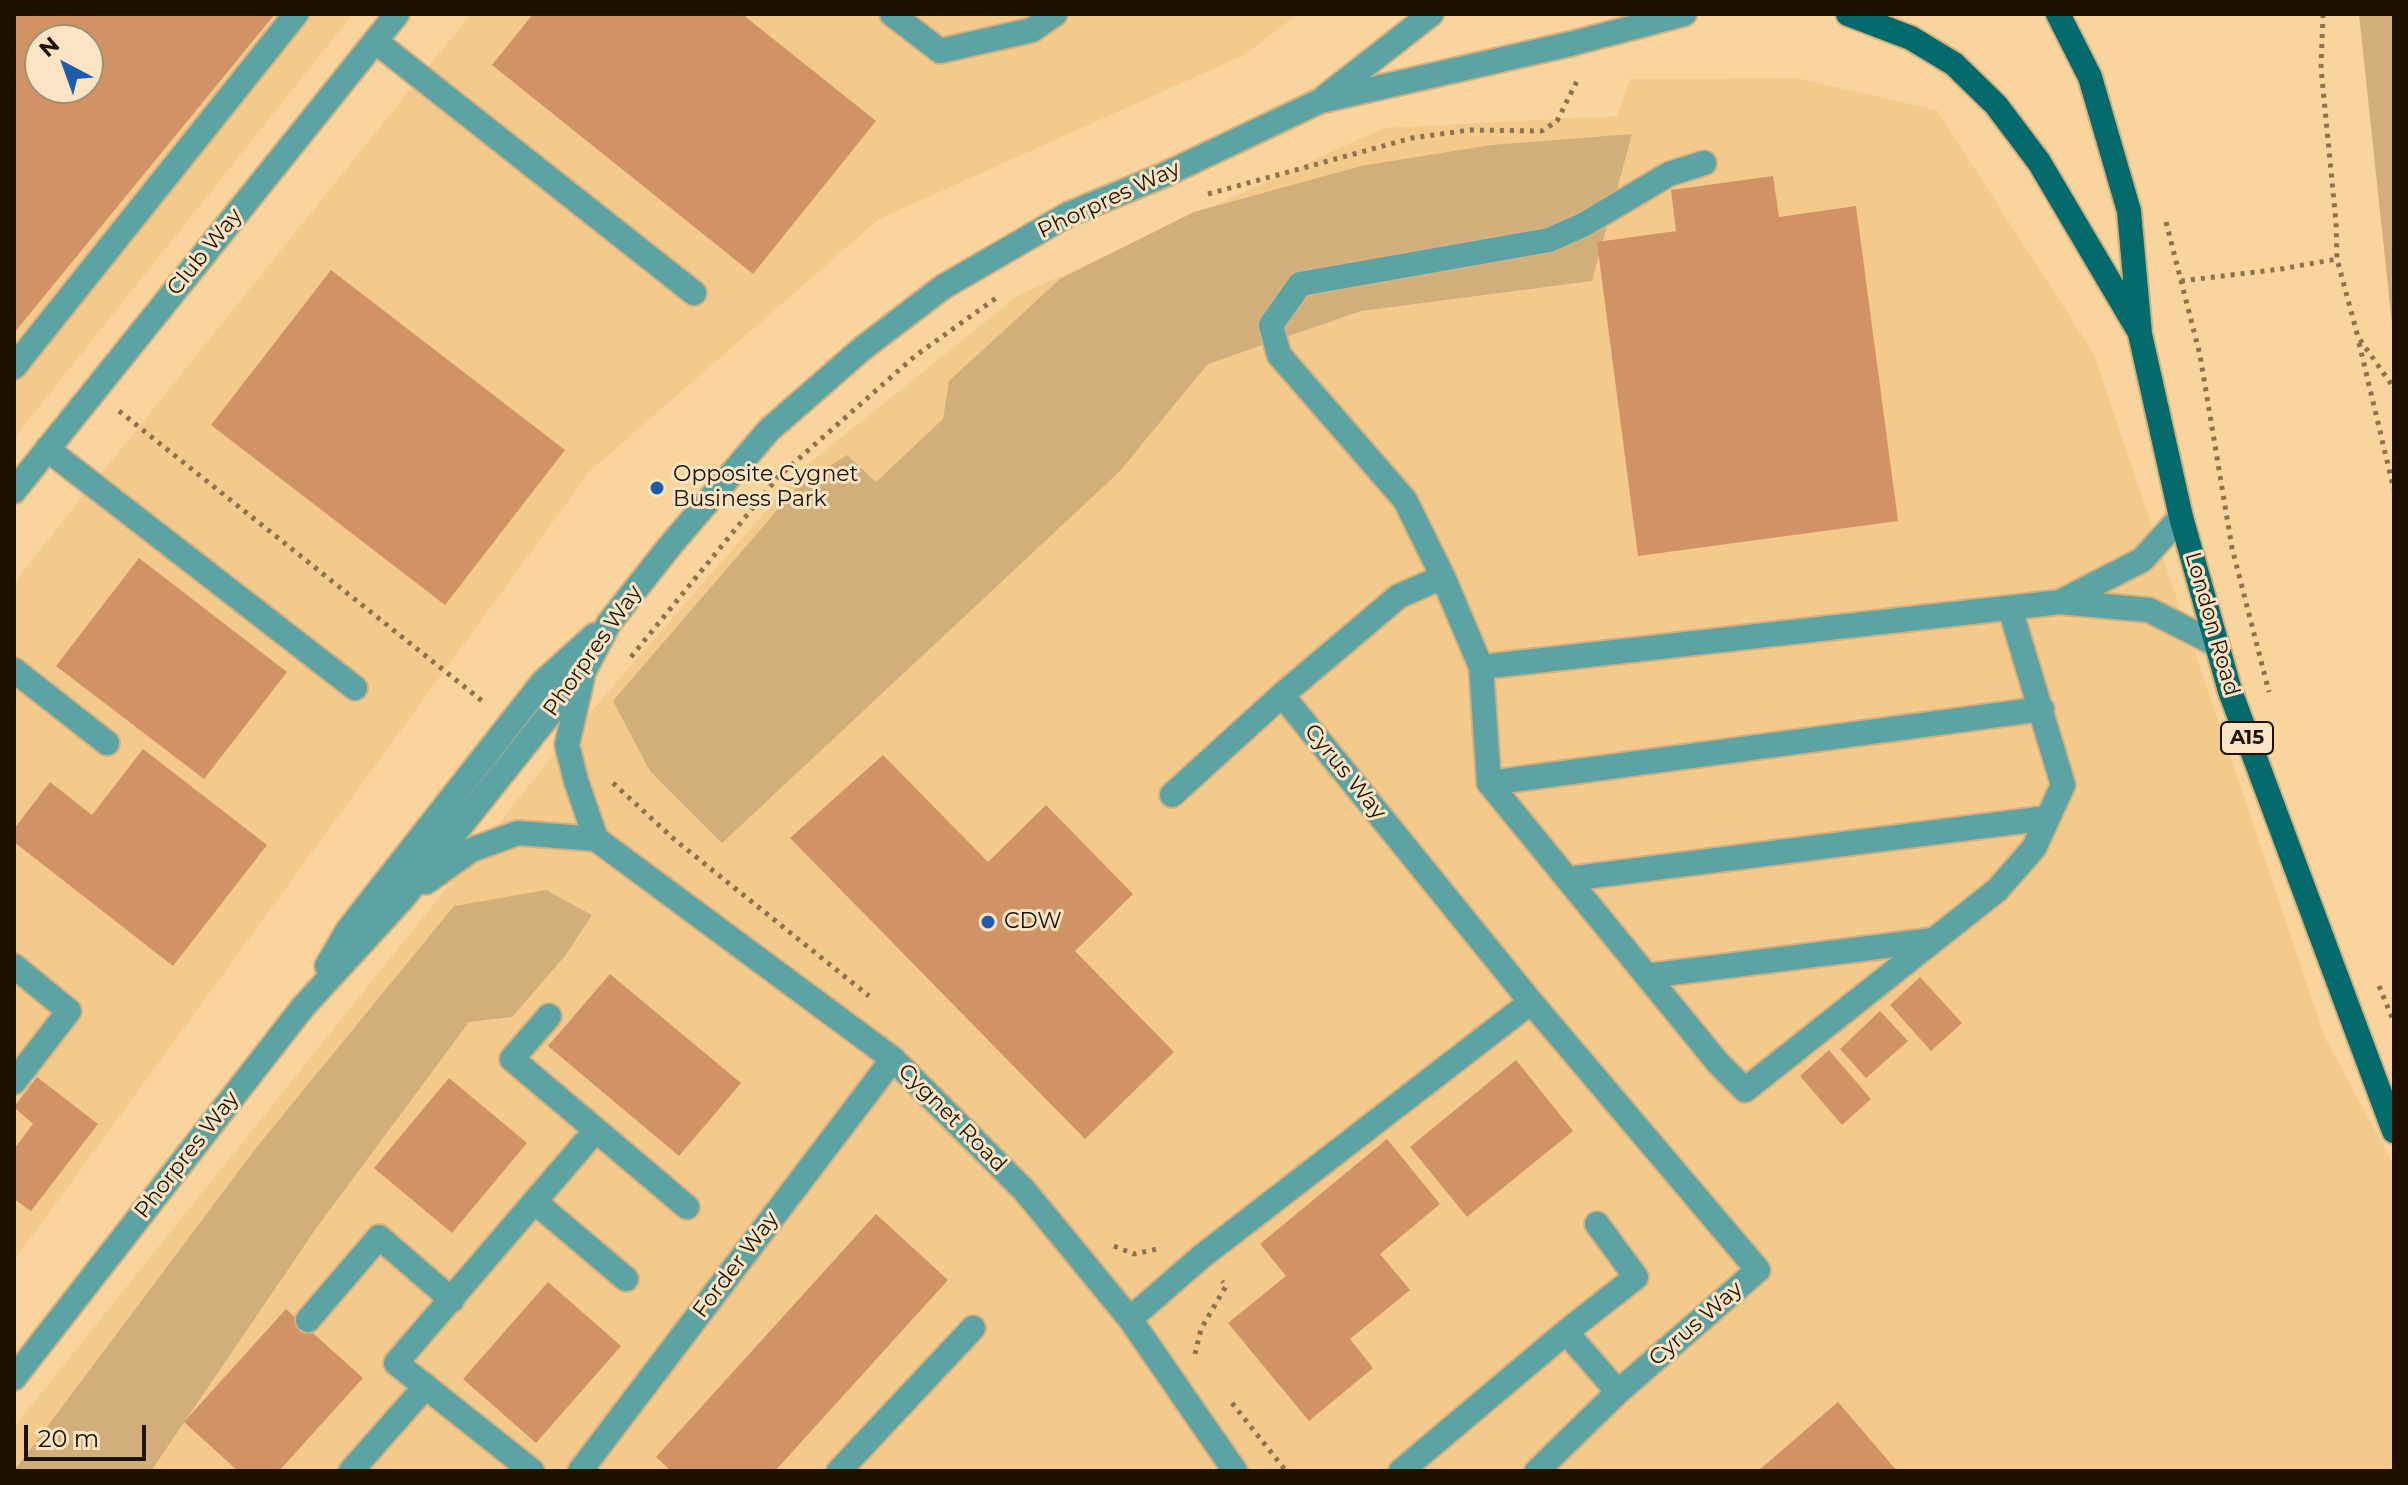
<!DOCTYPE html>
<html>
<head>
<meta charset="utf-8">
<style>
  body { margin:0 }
  #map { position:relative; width:2408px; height:1485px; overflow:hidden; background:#f9d49c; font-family:Montserrat,sans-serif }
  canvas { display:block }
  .frame { position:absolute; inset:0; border:16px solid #1e1100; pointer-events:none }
  .north { position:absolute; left:24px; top:24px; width:80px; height:80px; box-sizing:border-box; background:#fae4c3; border:2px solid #a29075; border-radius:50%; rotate:319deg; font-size:22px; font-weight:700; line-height:32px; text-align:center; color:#1e1100 }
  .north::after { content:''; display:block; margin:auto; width:28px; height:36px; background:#1f5cae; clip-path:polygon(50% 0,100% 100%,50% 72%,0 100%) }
  .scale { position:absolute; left:24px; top:1425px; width:122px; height:36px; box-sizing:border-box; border:4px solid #1e1100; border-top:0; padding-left:10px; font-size:24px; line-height:28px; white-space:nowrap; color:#1e1100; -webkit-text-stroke:6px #fae4c3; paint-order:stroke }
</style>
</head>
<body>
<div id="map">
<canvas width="2408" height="1485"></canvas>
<div class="frame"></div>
<div class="north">N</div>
<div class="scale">20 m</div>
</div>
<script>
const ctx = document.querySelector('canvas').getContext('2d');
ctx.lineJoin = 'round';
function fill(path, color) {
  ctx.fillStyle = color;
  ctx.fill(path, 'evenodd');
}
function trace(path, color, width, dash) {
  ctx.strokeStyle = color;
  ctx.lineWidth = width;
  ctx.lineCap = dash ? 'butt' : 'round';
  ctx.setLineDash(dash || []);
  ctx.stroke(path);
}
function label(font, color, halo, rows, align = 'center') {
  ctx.font = font + ' Montserrat,sans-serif';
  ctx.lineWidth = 6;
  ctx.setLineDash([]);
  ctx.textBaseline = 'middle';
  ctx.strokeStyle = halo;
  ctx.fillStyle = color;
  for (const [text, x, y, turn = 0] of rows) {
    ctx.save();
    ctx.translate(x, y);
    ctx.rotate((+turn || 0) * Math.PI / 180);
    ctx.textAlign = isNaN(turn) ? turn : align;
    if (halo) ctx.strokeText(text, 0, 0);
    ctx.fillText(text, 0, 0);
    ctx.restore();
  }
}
fill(new Path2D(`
  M14,14H353L14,438ZM40,40H88V88H40Z
  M471,14H1298L1244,55L879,219L590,471L14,1261V582Z
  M1796,78L1937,110L2094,354L2326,1040L2394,1165V1471H14V1427L555,753L802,469L1017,296L1384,128L1617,116L1630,79Z`), '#f4ca8c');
fill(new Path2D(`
  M2359,14H2394V327L2392,324Z
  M1632,134L1592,281L1361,311L1208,364L1119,472L722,843L650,771L613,701L798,486L847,455L876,482L943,419L949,381L1060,279L1194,212L1361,166L1491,145Z
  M546,890L592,915L565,956L512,1017L469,1022L317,1227L151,1471H14L256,1148L454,906Z`), '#d1ae7a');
fill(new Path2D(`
  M14,14H275L14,333ZM40,40H88V88H40Z
  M533,14H742L876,121L753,274L492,65Z
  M1773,176L1779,217L1856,206L1898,521L1638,556L1597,242L1676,231L1671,190Z
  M331,270L565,450L445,605L211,425Z
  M139,558L287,672L204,779L56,666Z
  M143,749L267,845L173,966L14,842V829L50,782L92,815Z
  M883,755L988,862L1046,805L1133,894L1075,951L1174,1052L1085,1139L790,838Z
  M610,974L741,1083L679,1156L548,1046Z
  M1920,977L1962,1023L1931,1051L1890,1005Z
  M1880,1011L1908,1041L1866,1078L1840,1049Z
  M1829,1050L1871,1099L1842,1125L1800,1076Z
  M1516,1060L1573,1131L1467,1217L1410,1147Z
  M37,1077L98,1124L31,1211L14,1199V1149L33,1124L14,1107Z
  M449,1078L527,1143L452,1233L374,1168Z
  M1387,1139L1440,1204L1380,1254L1410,1290L1350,1339L1373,1368L1309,1421L1228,1323L1286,1276L1260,1244Z
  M876,1214L948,1280L775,1471H671L656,1457Z
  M548,1282L621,1346L536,1443L463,1379Z
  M286,1309L363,1378L279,1471H238L184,1422Z
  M1838,1402L1897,1471H1758Z`), '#d19365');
const minor = new Path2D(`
  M892,14L940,51L1032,30L1055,14
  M375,41L694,293
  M1325,97L1431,14
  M1704,163L1669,174L1583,225L1549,240L1300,284L1271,325L1279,355L1405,500L1443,577L1481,667L1489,783L1719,1064L1745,1090L1997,890L2034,848L2063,785L2010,608
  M14,367L296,14
  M47,449L355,688
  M14,491L397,14
  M2181,517L2142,560L2060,602L2149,610L2216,644
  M1481,667L2060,602
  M14,670L107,743
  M582,679L567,745L576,781L596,839
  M1282,695L1399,596L1443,577
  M1489,783L2042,709
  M1568,879L2047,818
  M426,882L471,850L518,833L596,839L893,1059L1024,1190L1130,1319L1235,1471
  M14,966L69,1011L14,1082
  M327,966L348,930L543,682L595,635
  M1647,976L1933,940
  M1531,1002L1758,1270L1618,1392L1566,1332L1636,1277L1597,1224
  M596,1130L687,1207
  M535,1202L626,1279
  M1130,1319L1201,1257L1531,1002L1282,695L1172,795
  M308,1320L379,1237L452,1300
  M14,1378L303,1007L403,898L584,671L609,623L669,547L769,430L863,348L943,287L1069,214L1164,175L1320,101L1570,44L1684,14
  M351,1471L426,1386
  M532,1471L396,1363L596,1130L512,1059L549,1016
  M580,1471L893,1059
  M839,1471L973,1328
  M1401,1471L1566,1332
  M1537,1471L1618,1392`);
const major = new Path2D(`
  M1848,14L1911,38L1954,64L1996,105L2039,162L2137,328
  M2058,14L2090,77L2129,211L2140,334L2181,517L2230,691L2394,1131`);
trace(minor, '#d2b180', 28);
trace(major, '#d2b180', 28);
trace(new Path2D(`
  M2323,14L2321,68L2336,222L2337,259L2358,337L2394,388
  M1208,194L1412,138L1470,130L1542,131L1557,121L1577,81L1576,76
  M2166,222L2200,355L2232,548L2269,692
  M2181,281L2281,269L2337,259
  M2359,343L2394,490
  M119,411L486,704
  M631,657L778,477L915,356L999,296
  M613,783L675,840L869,996
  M2379,986L2394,1022
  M1114,1246L1134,1254L1157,1249
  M1195,1354L1201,1329L1226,1286L1222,1281
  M1232,1403L1286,1471`), '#8c734e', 5, [4, 6]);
trace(minor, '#5da3a4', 24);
trace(major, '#046a6c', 24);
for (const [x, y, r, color] of [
  [657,488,8,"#1f5cae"],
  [988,922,8,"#1f5cae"]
]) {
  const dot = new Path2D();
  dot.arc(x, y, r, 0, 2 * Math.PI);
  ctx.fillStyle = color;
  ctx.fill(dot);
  trace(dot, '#fae4c3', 3);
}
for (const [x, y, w] of [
  [2247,738,52]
]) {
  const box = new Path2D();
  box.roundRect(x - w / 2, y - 16, w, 32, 6);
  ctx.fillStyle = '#fae4c3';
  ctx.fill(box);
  trace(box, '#1e1100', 2);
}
label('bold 20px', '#1e1100', null, [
  ["A15",2247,738]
]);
label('22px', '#1e1100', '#fae4c3', [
  ["Phorpres Way",1109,200,-25],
  ["Club Way",205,252,-51],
  ["London Road",2212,624,74],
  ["Phorpres Way",593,651,-55],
  ["Cyrus Way",1345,772,51],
  ["Cygnet Road",952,1118,45],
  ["Phorpres Way",187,1155,-52],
  ["Forder Way",736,1265,-53],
  ["Cyrus Way",1696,1324,-41]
]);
label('22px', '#1e1100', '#fae4c3', [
  ["Opposite Cygnet",673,475],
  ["Business Park",673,500],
  ["CDW",1004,922]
], 'left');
</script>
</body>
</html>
